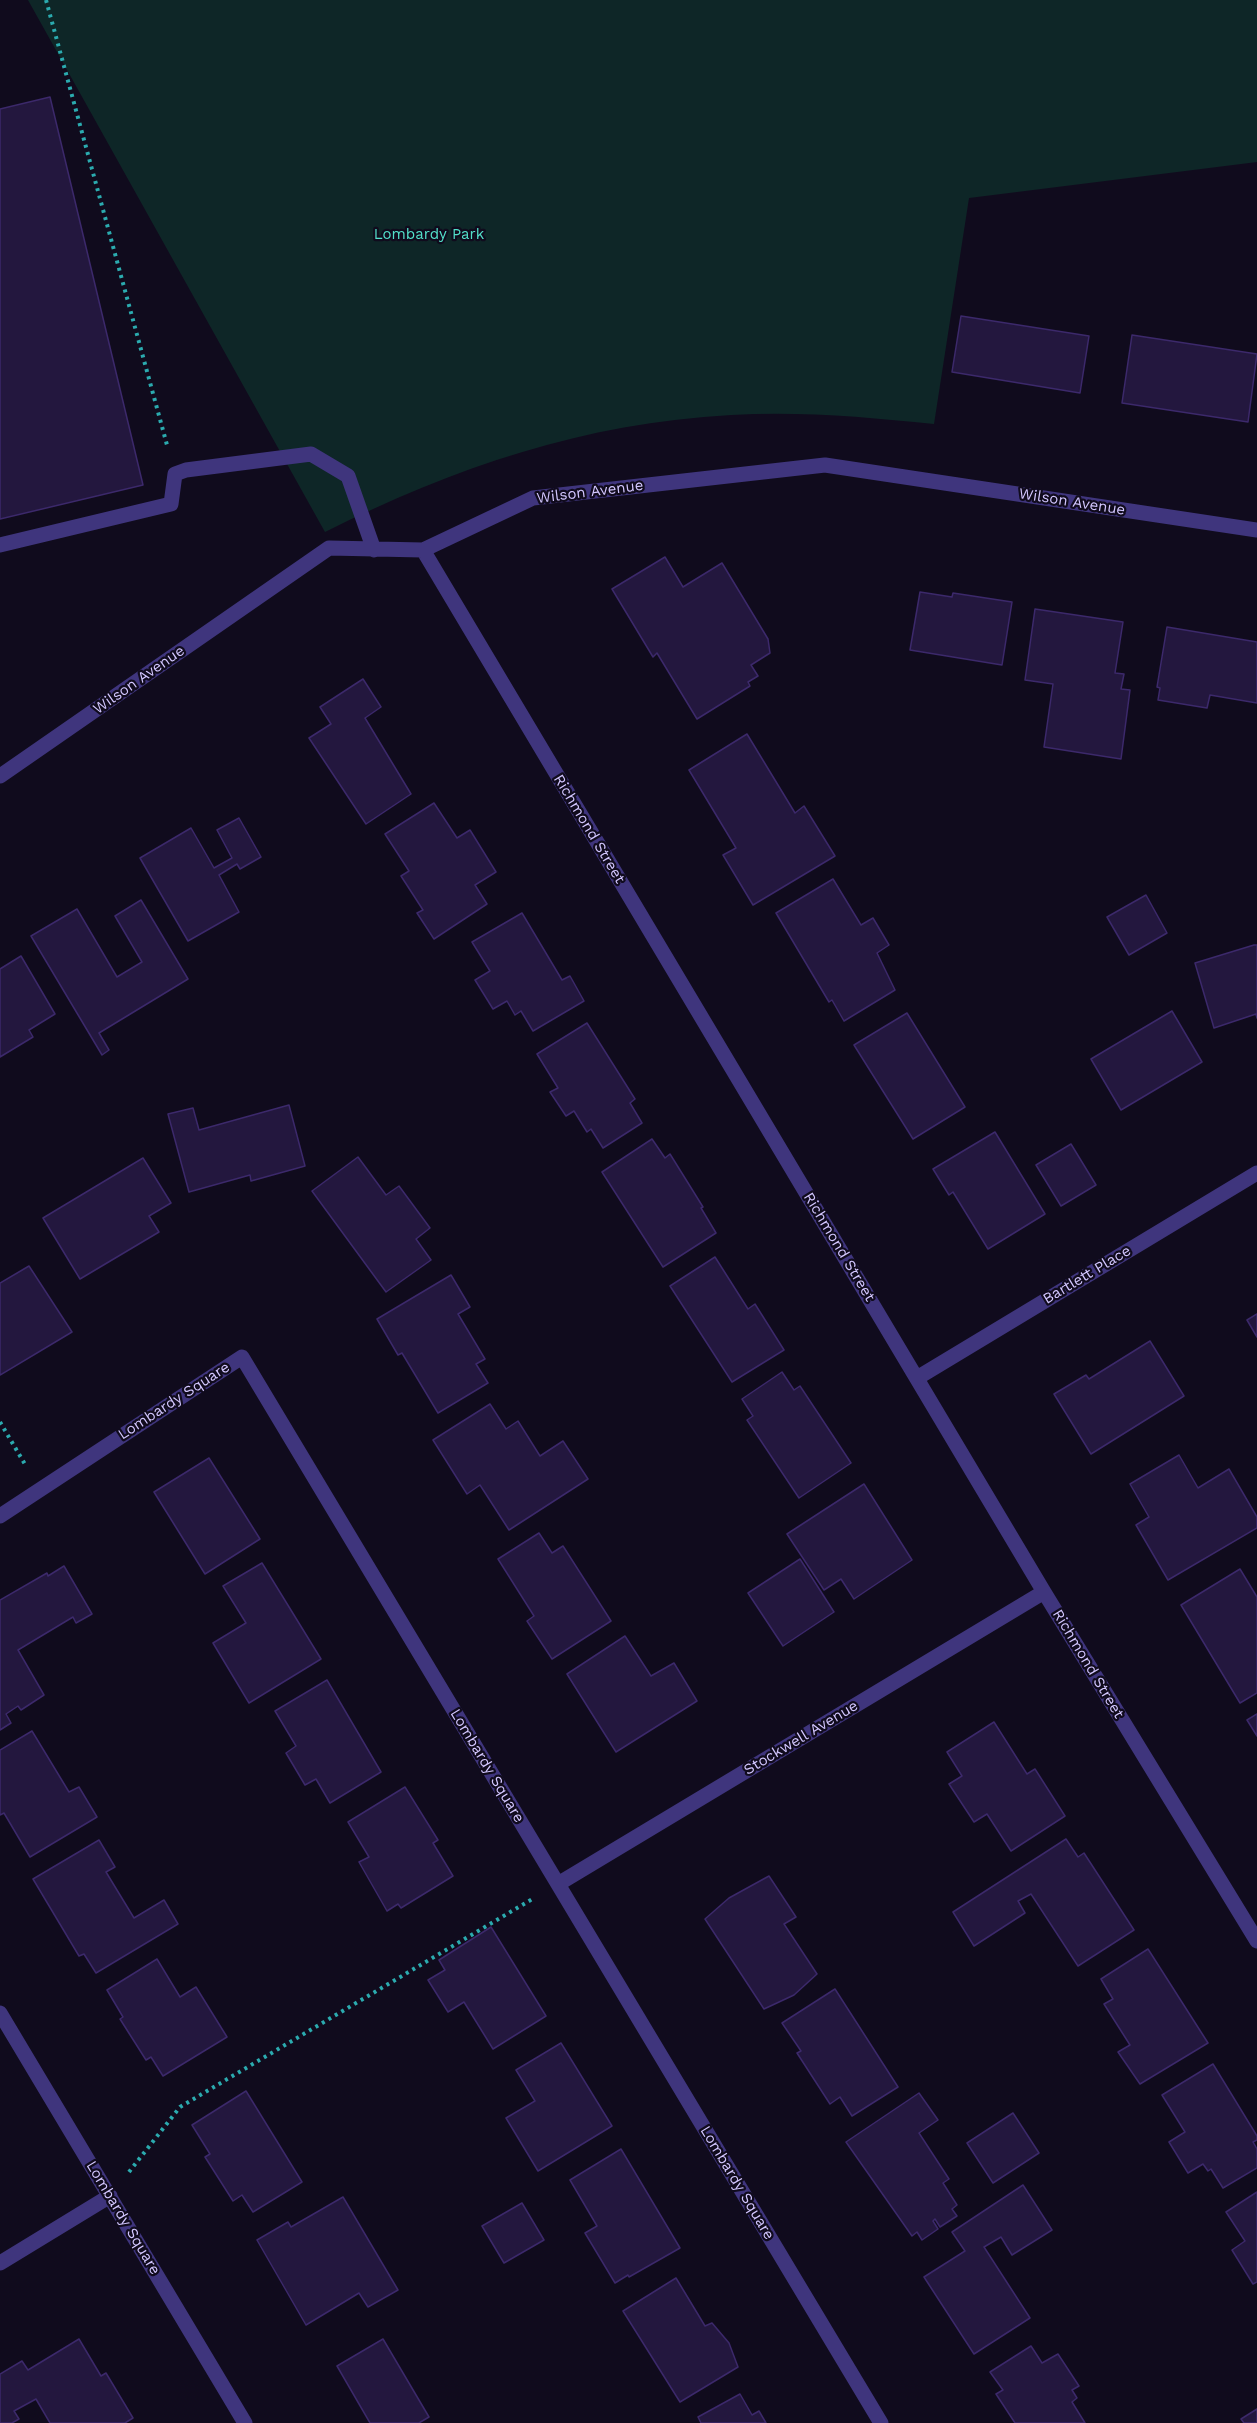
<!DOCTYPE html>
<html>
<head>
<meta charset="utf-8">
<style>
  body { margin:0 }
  canvas { display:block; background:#100b1d }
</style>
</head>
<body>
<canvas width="1257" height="2423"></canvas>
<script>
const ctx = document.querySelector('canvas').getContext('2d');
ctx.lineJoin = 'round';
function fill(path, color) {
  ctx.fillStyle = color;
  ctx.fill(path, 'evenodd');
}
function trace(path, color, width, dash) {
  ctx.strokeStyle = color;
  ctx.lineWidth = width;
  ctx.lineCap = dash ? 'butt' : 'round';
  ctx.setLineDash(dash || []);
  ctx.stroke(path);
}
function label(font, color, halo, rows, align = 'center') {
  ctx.font = font + ' "Work Sans",sans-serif';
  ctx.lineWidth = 4.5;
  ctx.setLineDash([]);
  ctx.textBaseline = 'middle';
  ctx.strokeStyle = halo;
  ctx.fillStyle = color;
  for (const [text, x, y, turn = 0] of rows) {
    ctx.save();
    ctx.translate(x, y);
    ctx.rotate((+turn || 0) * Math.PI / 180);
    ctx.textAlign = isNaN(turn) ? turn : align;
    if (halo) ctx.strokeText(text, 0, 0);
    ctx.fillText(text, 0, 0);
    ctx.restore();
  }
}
fill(new Path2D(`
  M28,0H1257V162L969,198L934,424C867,417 799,411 731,415C584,423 455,467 325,532Z`), '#0e2627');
const building = new Path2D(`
  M50,97L143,485L0,519V109Z
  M961,316L1089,336L1080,393L952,372Z
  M1132,335L1257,354L1248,422L1122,403Z
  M665,557L683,587L722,563L768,639L770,653L751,665L758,676L748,682L750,686L697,719L657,653L653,657L612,589Z
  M920,592L952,597L953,593L1012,602L1002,665L910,650Z
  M1035,609L1123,622L1115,673L1124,674L1121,689L1130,690L1121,759L1044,747L1053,684L1025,680Z
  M1167,627L1257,642V703L1210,695L1207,708L1158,700L1160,688L1157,687Z
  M363,679L381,707L365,718L411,794L366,824L309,738L331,724L320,707Z
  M747,734L795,813L804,806L835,856L753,905L723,855L736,848L689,770Z
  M434,803L457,838L470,830L496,872L475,885L487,904L434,939L417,913L423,910L401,876L409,871L385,834Z
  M239,818L261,857L240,869L237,864L219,875L239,912L188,941L140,858L191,828L214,868L232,858L217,830Z
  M833,879L861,925L873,918L889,945L877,953L895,990L844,1021L832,1000L829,1002L776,913Z
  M1146,895L1167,933L1129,955L1107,917Z
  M141,900L188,979L99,1033L109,1050L102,1055L31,936L77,909L117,977L142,962L115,916Z
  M522,913L562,980L570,976L584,1001L533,1031L521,1011L515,1015L507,1001L493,1009L475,980L490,971L472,942Z
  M1254,945H1257V1018L1256,1014L1214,1028L1195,963Z
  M21,956L55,1014L29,1030L33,1037L0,1057V969Z
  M1172,1011L1202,1062L1121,1110L1091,1059Z
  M907,1013L965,1107L913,1139L854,1045Z
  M587,1023L635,1099L630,1103L642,1123L603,1148L591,1129L587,1132L574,1111L566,1116L550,1092L558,1088L537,1054Z
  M289,1105L305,1166L251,1181L250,1175L189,1192L168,1114L193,1108L199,1130Z
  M995,1132L1045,1214L988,1249L953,1192L949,1195L933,1169Z
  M652,1139L665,1158L670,1154L703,1207L701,1208L716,1233L663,1267L602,1172Z
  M1071,1144L1096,1185L1061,1206L1036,1165Z
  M358,1157L386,1195L399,1186L430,1228L416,1239L431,1260L386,1292L312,1191Z
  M143,1158L171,1203L149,1216L159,1232L80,1279L43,1218Z
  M715,1257L748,1309L755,1304L784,1350L732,1382L670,1286Z
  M29,1266L72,1332L0,1375V1283Z
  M451,1275L470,1307L458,1314L485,1359L476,1364L488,1383L438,1413L402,1353L398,1355L377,1319Z
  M1257,1314V1337L1247,1320Z
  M1150,1341L1184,1396L1091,1454L1054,1394L1086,1375L1089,1379Z
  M782,1372L794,1390L800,1386L851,1463L799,1498L747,1420L753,1416L742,1399Z
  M490,1404L506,1429L518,1421L540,1456L563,1441L588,1479L509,1530L480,1485L467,1494L433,1440Z
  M1179,1455L1198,1488L1229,1469L1257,1517V1528L1168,1580L1136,1525L1149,1517L1130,1484Z
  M209,1458L260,1539L205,1574L154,1492Z
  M864,1484L912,1560L854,1599L841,1579L824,1590L787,1534Z
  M539,1533L552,1553L563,1546L611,1621L552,1659L527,1621L534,1616L498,1559Z
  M800,1559L834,1612L783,1646L748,1593Z
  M262,1563L321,1659L249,1703L213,1643L246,1623L223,1586Z
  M64,1566L92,1614L76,1623L73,1617L18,1650L44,1695L21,1710L18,1706L6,1714L11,1723L0,1730V1600L47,1573L48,1576Z
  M1240,1569L1257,1597V1693L1240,1703L1181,1605Z
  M625,1636L651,1676L674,1663L697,1701L616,1752L567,1674Z
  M327,1680L381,1772L330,1803L316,1779L305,1785L286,1753L296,1746L275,1711Z
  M1257,1714V1736L1247,1720Z
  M994,1722L1027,1774L1035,1769L1065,1816L1011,1851L987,1814L974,1822L949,1784L962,1776L947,1752Z
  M32,1731L69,1792L79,1787L97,1817L30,1857L4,1813L0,1815V1750Z
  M405,1787L438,1840L433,1843L453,1876L401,1908L398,1904L387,1911L359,1862L369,1857L348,1822Z
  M1066,1839L1078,1857L1084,1853L1134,1930L1078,1966L1031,1894L1018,1901L1025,1913L974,1946L953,1912Z
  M99,1840L115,1867L106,1872L134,1918L164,1900L178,1924L96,1973L84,1954L79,1956L33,1879Z
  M769,1876L796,1917L784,1924L817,1974L794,1995L764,2009L705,1919L729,1898Z
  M491,1927L546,2016L493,2049L464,2002L448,2012L428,1980L445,1970L439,1960Z
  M1148,1949L1208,2043L1140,2084L1118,2052L1130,2045L1104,2004L1113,1999L1101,1979Z
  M157,1959L180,1997L196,1987L227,2037L163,2076L151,2057L146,2060L120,2019L123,2017L107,1990Z
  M835,1989L898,2087L852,2116L840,2097L830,2104L797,2053L801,2051L782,2023Z
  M561,2043L612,2126L538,2171L506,2118L535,2101L516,2070Z
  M1213,2064L1257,2136V2140L1253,2142L1257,2149V2168L1223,2188L1211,2169L1208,2171L1203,2164L1188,2173L1169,2142L1185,2132L1162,2095Z
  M246,2091L302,2182L253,2212L242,2195L233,2201L205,2157L210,2154L192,2125Z
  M919,2093L938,2120L919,2133L949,2179L943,2183L957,2205L952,2209L957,2216L940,2227L935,2219L933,2221L938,2229L922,2240L917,2232L912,2236L846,2142Z
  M1013,2113L1039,2153L993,2183L967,2143Z
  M621,2149L680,2248L629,2277L628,2275L615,2283L585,2233L597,2226L570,2180Z
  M1023,2185L1052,2230L1012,2255L1001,2237L984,2247L1030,2318L974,2354L924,2277L965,2251L952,2232Z
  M1257,2192V2282L1253,2284L1232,2250L1245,2241L1226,2212Z
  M343,2197L398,2290L368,2307L359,2293L306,2325L257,2240L288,2222L291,2227Z
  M522,2203L544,2240L504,2263L482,2226Z
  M676,2278L705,2326L712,2323L729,2343L738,2367L680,2402L623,2311Z
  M79,2339L101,2376L106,2373L133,2418L125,2423H50L36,2399L14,2411L19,2419L12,2423H0V2374L22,2361L28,2370Z
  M383,2339L429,2417L419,2423H370L337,2366Z
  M1031,2346L1042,2363L1058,2354L1079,2386L1072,2390L1077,2398L1072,2402L1085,2423H1015L996,2394L1003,2390L990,2372Z
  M740,2394L752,2415L759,2411L766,2423H701L698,2417Z
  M1257,2409V2423H1244L1241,2419Z`);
fill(building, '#23173e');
trace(building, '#3c296b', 1.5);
trace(new Path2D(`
  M46,0L167,445
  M0,1422L26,1466
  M129,2172L180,2107L534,1898`), '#2babaf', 4, [3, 4.5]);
trace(new Path2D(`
  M0,545L171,504L175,474L186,470L311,454L348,476L374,550
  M423,550L1044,1592L1257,1941
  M0,776L329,548L423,550L533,498L825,465L1257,530
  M917,1378L1257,1173
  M0,1516L242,1357L881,2423
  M558,1884L1044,1592
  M0,2013L245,2423
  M0,2263L110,2196`), '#3f357d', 15);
label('15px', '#52e0ca', '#100b1d', [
  ["Lombardy Park",429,235]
]);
label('15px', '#d3c7ff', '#100b1d', [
  ["Wilson Avenue",590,492,-7],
  ["Wilson Avenue",1072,502,9],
  ["Wilson Avenue",139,680,-35],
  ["Richmond Street",589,829,59],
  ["Richmond Street",839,1247,59],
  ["Bartlett Place",1087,1275,-31],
  ["Lombardy Square",174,1401,-33],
  ["Richmond Street",1088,1664,59],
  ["Stockwell Avenue",801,1738,-31],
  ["Lombardy Square",487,1766,59],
  ["Lombardy Square",737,2183,59],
  ["Lombardy Square",123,2218,59]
]);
</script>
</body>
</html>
